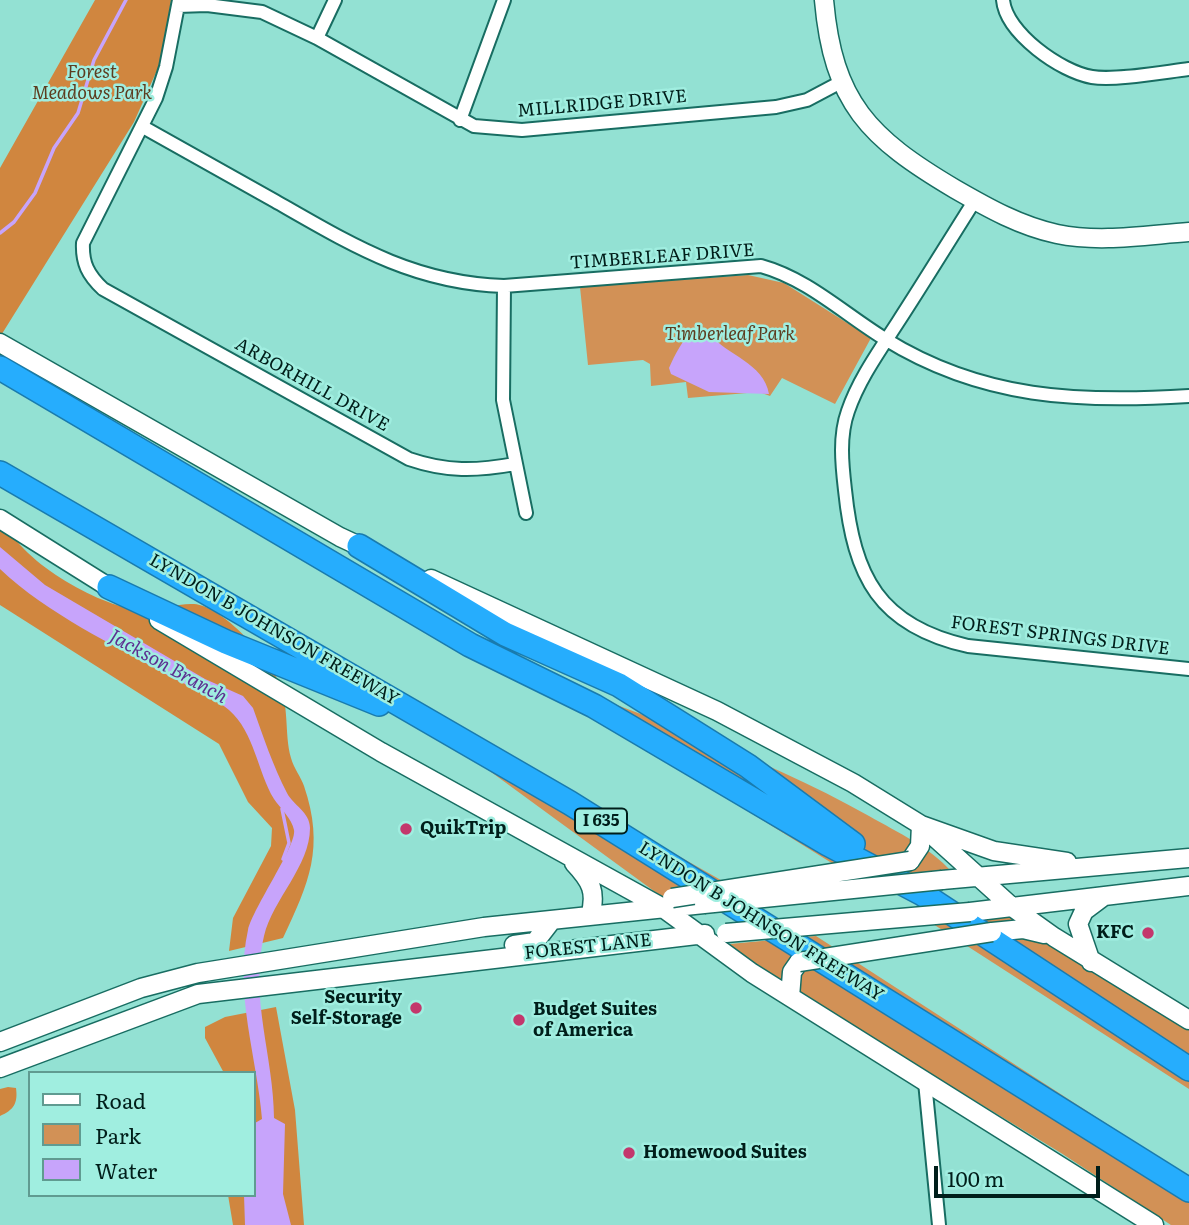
<!DOCTYPE html>
<html>
<head>
<meta charset="utf-8">
<style>
  body { margin:0 }
  #map { position:relative; width:1189px; height:1225px; overflow:hidden; background:#93e1d3; font-family:Literata,serif }
  canvas { display:block }
  .legend { position:absolute; left:28px; top:1071px; width:228px; height:126px; box-sizing:border-box; background:#a0eee0; border:2px solid #609b91; margin:0; padding:9px 12px; list-style:none; font-size:21px; color:#001e1a }
  .legend li { display:flex; align-items:center; gap:14px; height:35px }
  .legend b { width:35px; border:2px solid #609b91 }
  .scale { position:absolute; left:934px; top:1166px; width:166px; height:32px; box-sizing:border-box; border:4px solid #001e1a; border-top:0; padding-left:9px; font-size:21px; line-height:24px; white-space:nowrap; color:#001e1a; -webkit-text-stroke:5px #a0eee0; paint-order:stroke }
</style>
</head>
<body>
<div id="map">
<canvas width="1189" height="1225"></canvas>
<ul class="legend">
<li><b style="height:9px;background:#fff"></b>Road</li>
<li><b style="height:19px;background:#d29156"></b>Park</li>
<li><b style="height:19px;background:#c7a4fb"></b>Water</li>
</ul>
<div class="scale">100 m</div>
</div>
<script>
const ctx = document.querySelector('canvas').getContext('2d');
ctx.lineJoin = 'round';
function fill(path, color) {
  ctx.fillStyle = color;
  ctx.fill(path, 'evenodd');
}
function trace(path, color, width, dash) {
  ctx.strokeStyle = color;
  ctx.lineWidth = width;
  ctx.lineCap = dash ? 'butt' : 'round';
  ctx.setLineDash(dash || []);
  ctx.stroke(path);
}
function label(font, color, halo, rows, align = 'center') {
  ctx.font = font + ' Literata,serif';
  ctx.lineWidth = 5;
  ctx.setLineDash([]);
  ctx.textBaseline = 'middle';
  ctx.strokeStyle = halo;
  ctx.fillStyle = color;
  for (const [text, x, y, turn = 0] of rows) {
    ctx.save();
    ctx.translate(x, y);
    ctx.rotate((+turn || 0) * Math.PI / 180);
    ctx.textAlign = isNaN(turn) ? turn : align;
    if (halo) ctx.strokeText(text, 0, 0);
    ctx.fillText(text, 0, 0);
    ctx.restore();
  }
}
fill(new Path2D(`
  M748,275L784,283L871,338L835,404L782,378L770,396L759,392L688,398L686,382L651,386L650,364L643,360L588,365L580,287Z
  M512,665C632,712 757,753 869,816C899,833 929,847 952,872L864,883Z
  M346,666L747,895L673,905Z
  M1015,913L1189,1027V1089L933,924Z
  M816,936L1189,1177V1225H1171L1061,1153L719,945Z`), '#d29156');
fill(new Path2D(`
  M95,0H171L162,59L134,122L0,337V168Z
  M0,511C12,557 91,602 136,610C154,613 175,603 194,604C222,606 267,656 278,680C290,706 284,733 291,758C294,769 301,777 304,786C325,848 309,883 283,938L229,951L233,918L271,846L272,828L248,802L219,744L0,605Z
  M276,1007L295,1110L304,1225H233L228,1195H254V1073H224L205,1038V1027L225,1017Z
  M8,1087L16,1088C18,1103 14,1110 0,1116V1089Z`), '#d0863f');
fill(new Path2D(`
  M694,331L710,334C726,355 764,363 769,394L709,392L671,374L669,368C675,355 682,339 694,331Z
  M0,547L45,585L205,679L243,696L253,708C263,736 273,766 287,793C293,805 310,812 310,828C310,866 273,899 264,936C249,996 274,1058 274,1118L285,1124L283,1194L291,1225H245L244,1195H254V1129L255,1123L262,1119C257,1057 234,993 248,930C253,908 297,845 294,830C292,819 280,808 274,799C257,771 255,733 229,710C213,696 188,686 169,676C111,643 49,615 0,569Z`), '#c7a4fb');
trace(new Path2D(`
  M0,233L14,222L35,193L54,148L78,113L94,60L126,0
  M282,809L289,843L283,859`), '#c7a4fb', 3.5);
const street = new Path2D(`
  M179,0L166,67L156,98L83,243C82,263 88,275 103,289L409,459C447,472 476,471 515,464
  M1003,0C1006,33 1061,72 1092,77C1114,81 1164,72 1189,69
  M178,6L207,5L262,12L317,38L474,126L522,130L776,107L807,100L841,82
  M317,38L335,0
  M460,120L504,0
  M143,127C187,152 231,176 275,201C352,245 413,283 504,286L761,266C808,279 844,314 885,339C982,399 1079,403 1189,396
  M975,200C949,241 924,282 898,322C880,350 859,379 848,411C839,436 842,464 845,490C854,577 879,626 968,646L1189,669
  M504,286L503,400L526,513
  M925,1082L939,1225`);
const secondary = new Path2D(`
  M824,0C833,103 869,138 955,189C988,208 1020,226 1057,234C1100,243 1146,235 1189,232
  M0,343L340,537L370,551
  M0,519L118,593
  M431,579L717,711L853,783L921,825L1012,907L1054,937L1189,1020
  M159,620L381,752L663,908L752,973L1154,1225
  M910,861L920,846L921,825L994,851L1067,862
  M574,863C591,881 597,892 590,916
  M942,880L1189,858
  M970,912L1189,886
  M992,932L1023,929L1044,934
  M514,945L535,942L552,920
  M1091,962L1078,924L1084,911L1104,896
  M790,997L792,972L799,962
  M0,1042L141,988L198,973L484,927L704,904
  M0,1068L198,994L705,934`);
const highway = new Path2D(`
  M0,368L470,645L594,706L828,844L921,893L1189,1069
  M0,473L570,803L1189,1190
  M359,546L505,634L619,685L748,766L853,844
  M109,587L226,642L379,704`);
trace(street, '#186d62', 16);
trace(secondary, '#186d62', 21);
trace(highway, '#197bae', 26);
trace(street, '#fff', 12);
trace(secondary, '#fff', 18);
trace(highway, '#26adfd', 23);
const secondaryBridge = new Path2D(`
  M672,898L910,861
  M704,904L942,880
  M726,933L970,912
  M799,962L992,932`);
trace(secondaryBridge, '#186d62', 21, []);
trace(secondaryBridge, '#fff', 18);
for (const [x, y, r, color] of [
  [406,829,7,"#c3376c"],
  [1148,933,7,"#c3376c"],
  [416,1008,7,"#c3376c"],
  [519,1020,7,"#c3376c"],
  [629,1153,7,"#c3376c"]
]) {
  const dot = new Path2D();
  dot.arc(x, y, r, 0, 2 * Math.PI);
  ctx.fillStyle = color;
  ctx.fill(dot);
  trace(dot, '#a0eee0', 2.5);
}
for (const [x, y, w] of [
  [601,821,52]
]) {
  const box = new Path2D();
  box.roundRect(x - w / 2, y - 12.5, w, 25, 5);
  ctx.fillStyle = '#a0eee0';
  ctx.fill(box);
  trace(box, '#001e1a', 2);
}
label('bold 16px', '#001e1a', null, [
  ["I 635",601,821]
]);
label('italic 18px', '#5d3d20', '#a0eee0', [
  ["Forest",92,73],
  ["Meadows Park",92,94],
  ["Timberleaf Park",730,335]
]);
label('18px', '#001e1a', '#a0eee0', [
  ["MILLRIDGE DRIVE",602,104,-5],
  ["TIMBERLEAF DRIVE",662,257,-4],
  ["ARBORHILL DRIVE",312,385,29],
  ["LYNDON B JOHNSON FREEWAY",274,630,30],
  ["FOREST SPRINGS DRIVE",1060,636,7],
  ["LYNDON B JOHNSON FREEWAY",761,922,32],
  ["FOREST LANE",588,947,-6]
]);
label('bold 18px', '#001e1a', '#a0eee0', [
  ["QuikTrip",420,829],
  ["KFC",1134,933,"right"],
  ["Security",402,998,"right"],
  ["Self-Storage",402,1019,"right"],
  ["Budget Suites",533,1010],
  ["of America",533,1031],
  ["Homewood Suites",643,1153]
], 'left');
label('italic 19px', '#5d2f91', '#a0eee0', [
  ["Jackson Branch",168,667,29]
]);
</script>
</body>
</html>
